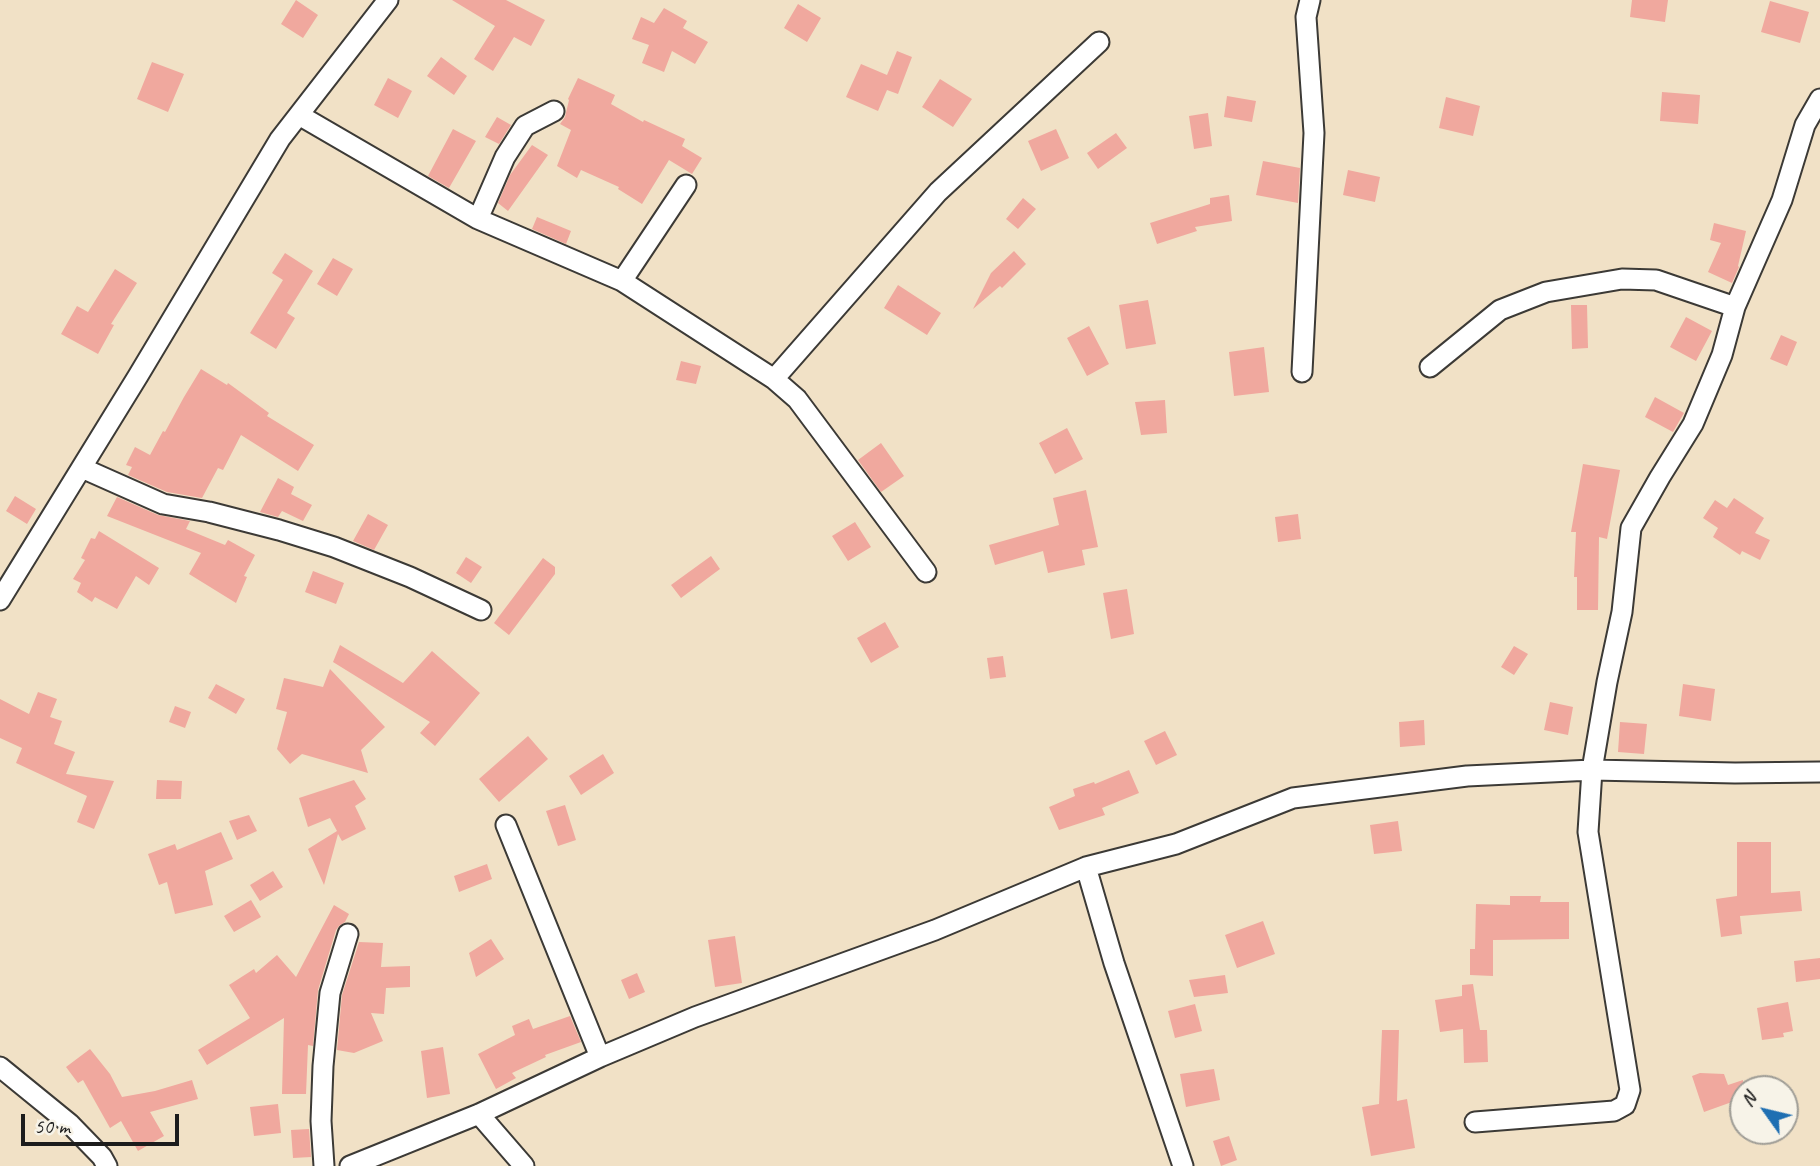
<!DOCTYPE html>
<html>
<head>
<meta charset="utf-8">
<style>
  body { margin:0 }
  #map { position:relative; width:1820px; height:1166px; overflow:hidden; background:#f1e1c6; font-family:Caveat,sans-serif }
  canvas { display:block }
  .north { position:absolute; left:1729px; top:1075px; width:70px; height:70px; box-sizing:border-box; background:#f7f3e8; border:2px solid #9f9d96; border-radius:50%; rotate:304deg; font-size:19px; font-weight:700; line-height:28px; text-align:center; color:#1c1c1c }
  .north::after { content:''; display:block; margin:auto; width:24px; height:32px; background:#1f6fb2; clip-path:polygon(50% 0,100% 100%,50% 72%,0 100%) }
  .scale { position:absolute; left:21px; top:1114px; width:158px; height:32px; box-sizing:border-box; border:4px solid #1c1c1c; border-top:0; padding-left:9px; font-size:21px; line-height:24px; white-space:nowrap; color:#1c1c1c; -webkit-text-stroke:5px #f7f3e8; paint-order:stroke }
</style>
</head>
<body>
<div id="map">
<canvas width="1820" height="1166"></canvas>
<div class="north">N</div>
<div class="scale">50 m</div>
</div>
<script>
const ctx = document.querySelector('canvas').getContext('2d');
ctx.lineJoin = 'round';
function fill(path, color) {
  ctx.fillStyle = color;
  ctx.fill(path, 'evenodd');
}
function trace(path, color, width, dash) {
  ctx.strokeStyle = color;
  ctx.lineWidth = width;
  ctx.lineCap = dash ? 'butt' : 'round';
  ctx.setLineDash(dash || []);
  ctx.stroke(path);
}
fill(new Path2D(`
  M296,0L318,15L303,38L281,24Z
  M452,0H506L545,20L531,46L514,37L493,71L474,59L495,26Z
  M1632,0H1668L1665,22L1630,17Z
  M1770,1L1809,12L1800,43L1761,32Z
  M798,4L821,18L807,42L784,28Z
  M664,8L687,21L683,28L708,42L695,64L672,51L664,72L642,63L649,45L632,39L641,17L654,23Z
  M897,51L912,57L898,94L887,90L878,111L846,97L861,64L887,75Z
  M441,57L467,76L454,95L427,76Z
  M152,62L184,74L168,112L137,99Z
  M388,78L412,91L398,118L374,105Z
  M578,78L615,95L611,104L643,122L644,120L685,139L682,146L702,158L692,174L669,160L642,204L618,189L619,187L581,170L577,178L557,166L571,130L560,124L565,117L569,100L568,99Z
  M940,79L972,99L953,127L922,107Z
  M1662,92L1700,95L1698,124L1660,121Z
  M1227,96L1256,101L1252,122L1224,117Z
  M1446,97L1480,106L1473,136L1439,128Z
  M1208,113L1212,146L1194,149L1189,116Z
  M497,117L511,125L499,144L485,137Z
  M453,129L476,141L449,188L428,176Z
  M1056,129L1069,158L1041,171L1028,141Z
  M1116,133L1127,148L1098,169L1087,153Z
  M532,145L548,155L508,211L498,203L510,175Z
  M1263,161L1300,168L1298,203L1256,195Z
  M1348,170L1380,177L1375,202L1343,195Z
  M1229,195L1232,221L1195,227L1197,231L1157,244L1150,223L1210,204V198Z
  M1023,198L1036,209L1018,229L1006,219Z
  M537,217L571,231L566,244L532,229Z
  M1714,223L1746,231L1738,266L1739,267L1732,283L1708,272L1721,243L1710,240Z
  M1014,251L1026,264L1002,288L1000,286L973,309L991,273Z
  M285,253L313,271L287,313L295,318L276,349L250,333L283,280L272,273Z
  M333,258L353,269L337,296L317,284Z
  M115,269L137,283L111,324L114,325L98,354L61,334L77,306L88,312Z
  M898,285L941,313L927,335L884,308Z
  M1148,300L1156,344L1126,349L1119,305Z
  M1571,305H1587L1588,348L1572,349Z
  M1686,317L1712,331L1696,361L1670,347Z
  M1089,326L1109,364L1087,376L1067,338Z
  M1781,335L1797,342L1787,366L1770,359Z
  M1264,347L1269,392L1234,396L1229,352Z
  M681,361L701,366L696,384L676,380Z
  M201,369L227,385L228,383L269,413L267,416L314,445L298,471L241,435L223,470L218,468L202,498L167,492L128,475L132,467L126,465L135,447L150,455L163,431L165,432L184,397Z
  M1655,397L1684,413L1673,432L1645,417Z
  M1165,400L1167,433L1141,435L1135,402Z
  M1067,428L1083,459L1055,474L1039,443Z
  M881,443L904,476L881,492L858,460Z
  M1583,464L1620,470L1607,539L1599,537L1598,610H1577V577H1574L1576,532H1571Z
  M278,478L294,487L291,494L312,505L303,521L282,511L278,517L260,512Z
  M1086,490L1098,547L1082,550L1085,565L1048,573L1043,551L995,565L989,545L1059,525L1053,498Z
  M15,496L36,509L27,524L6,511Z
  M117,497L158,515L190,521L186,529L225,545L228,540L255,555L244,576L247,577L236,603L189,574L201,553L107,516Z
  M1734,498L1764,518L1755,533L1770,540L1760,560L1742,551L1740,555L1713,537L1718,528L1703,518L1715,500L1727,508Z
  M368,514L388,525L374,550L353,541Z
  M1298,514L1301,539L1278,542L1275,517Z
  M855,522L871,547L848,561L832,536Z
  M99,531L159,568L149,585L136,576L117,609L95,597L92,602L77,592L81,583L73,579L85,560L81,558L91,538L95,539Z
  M711,556L720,569L681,598L671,585Z
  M466,557L482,567L471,583L456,573Z
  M543,558L555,567V574L509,635L494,623Z
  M313,571L344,583L336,604L305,592Z
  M1127,589L1134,634L1111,639L1103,593Z
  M885,622L899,647L871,663L857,638Z
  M340,645L403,683L432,651L480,693L435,746L420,733L430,722L333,662Z
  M1514,646L1528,654L1514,675L1501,667Z
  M1003,656L1006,677L990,679L987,658Z
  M330,669L385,727L361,750L368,773L302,754L290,764L277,749L287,712L276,709L284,678L323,687Z
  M216,684L245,699L236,714L208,698Z
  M1683,684L1715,689L1711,721L1679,716Z
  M38,692L57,699L50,717L62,721L54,744L75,752L66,774L114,781L94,829L77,822L87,796L16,763L22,748L0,738V699L29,714Z
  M1550,702L1573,707L1568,735L1544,730Z
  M175,706L191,712L185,728L169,722Z
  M1424,720L1425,745L1400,747L1399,722Z
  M1620,722L1647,724L1644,754L1618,752Z
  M1165,731L1177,755L1156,765L1144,741Z
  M528,736L548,759L499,802L479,779Z
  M603,754L614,773L581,795L569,776Z
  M1129,770L1139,793L1102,808L1105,815L1059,830L1049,807L1075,796L1073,789L1094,782L1095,784Z
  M157,780L182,781L181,799H156Z
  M354,780L366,799L355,806L366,829L342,841L338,834L324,885L308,849L337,831L330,818L308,827L299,798Z
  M565,805L576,840L558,846L546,811Z
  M249,815L257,831L237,840L229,821Z
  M1398,821L1402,851L1374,854L1370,825Z
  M221,832L233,859L205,871L213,905L175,914L167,882L159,885L148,854L175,844L177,850Z
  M1737,842H1771V893L1800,891L1802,911L1740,916L1742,934L1721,937L1716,899L1737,896Z
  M487,864L492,879L459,892L454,876Z
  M273,871L283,887L260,901L250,885Z
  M1510,896H1541L1540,902H1569V939L1493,940V976L1470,975V949H1475L1476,904L1510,905Z
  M251,900L261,917L234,932L224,916Z
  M334,905L349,914L345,922L339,926L336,930L318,990L313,1046L308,1045L306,1094H282L284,1018L207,1065L198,1050L250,1018L229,985L254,969L256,973L277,955L296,977Z
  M1263,921L1275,954L1237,968L1225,935Z
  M735,936L742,983L715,987L708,940Z
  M491,939L504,959L476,977L469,953Z
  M359,942L383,943L381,967L410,966V987L386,988L384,1014L371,1013L383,1041L354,1053L337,1050L342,995Z
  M1820,958V979L1796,982L1794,961Z
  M637,973L645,992L629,999L621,980Z
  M1225,975L1228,993L1194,997L1189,980Z
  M1473,984L1480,1030H1487L1488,1062L1464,1063L1463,1029L1440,1032L1435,1000L1462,996V985Z
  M1788,1002L1793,1031L1783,1033L1784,1037L1762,1040L1757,1008Z
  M1195,1004L1202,1031L1175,1038L1168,1011Z
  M570,1016L581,1042L545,1055L546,1057L512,1073L516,1078L496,1089L478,1054L515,1035L512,1026L529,1019L533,1029Z
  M1382,1030H1399L1397,1101L1407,1099L1415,1148L1371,1156L1362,1107L1379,1104Z
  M443,1047L450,1094L427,1098L421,1051Z
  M90,1049L110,1074L122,1097L155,1091L192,1080L198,1099L150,1112L164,1136L138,1151L121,1121L110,1128L83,1080L78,1083L66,1067Z
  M1214,1069L1220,1100L1186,1107L1180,1074Z
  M1700,1073L1724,1074L1728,1085L1743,1080V1098L1704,1112L1692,1076Z
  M278,1104L281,1133L254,1136L250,1107Z
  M309,1129L311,1157L293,1158L291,1130Z
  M1229,1136L1237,1160L1221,1166L1213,1141Z`), '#f0a89e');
const street = new Path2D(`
  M299,115L478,219L622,281L774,379L797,399L926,572
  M478,219L505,157L525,126L554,111
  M622,281L686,185
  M1430,367L1500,310L1546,292L1622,279L1656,280L1735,307
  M1302,372L1314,133L1306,17L1310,0
  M774,379L938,192L1099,42
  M82,468L163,504L209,512L279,530L334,547L410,577L481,610
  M0,600L138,376L280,139L388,0
  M506,825L600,1057
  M1086,867L1114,963L1183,1166
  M0,1067L70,1124L102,1157L107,1166
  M479,1114L524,1166
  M1475,1122L1614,1111L1625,1105L1630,1090L1588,832L1592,770L1607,682L1622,612L1631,528L1660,477L1693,424L1722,355L1735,307L1782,200L1805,125L1820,99
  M324,1166L321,1121L323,1066L330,993L348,934
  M350,1166L479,1114L600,1057L695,1017L935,930L1086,867L1176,844L1293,798L1467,776L1592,770L1735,773L1820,772`);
trace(street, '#3c3a36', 23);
trace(street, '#fff', 19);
</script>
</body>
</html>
